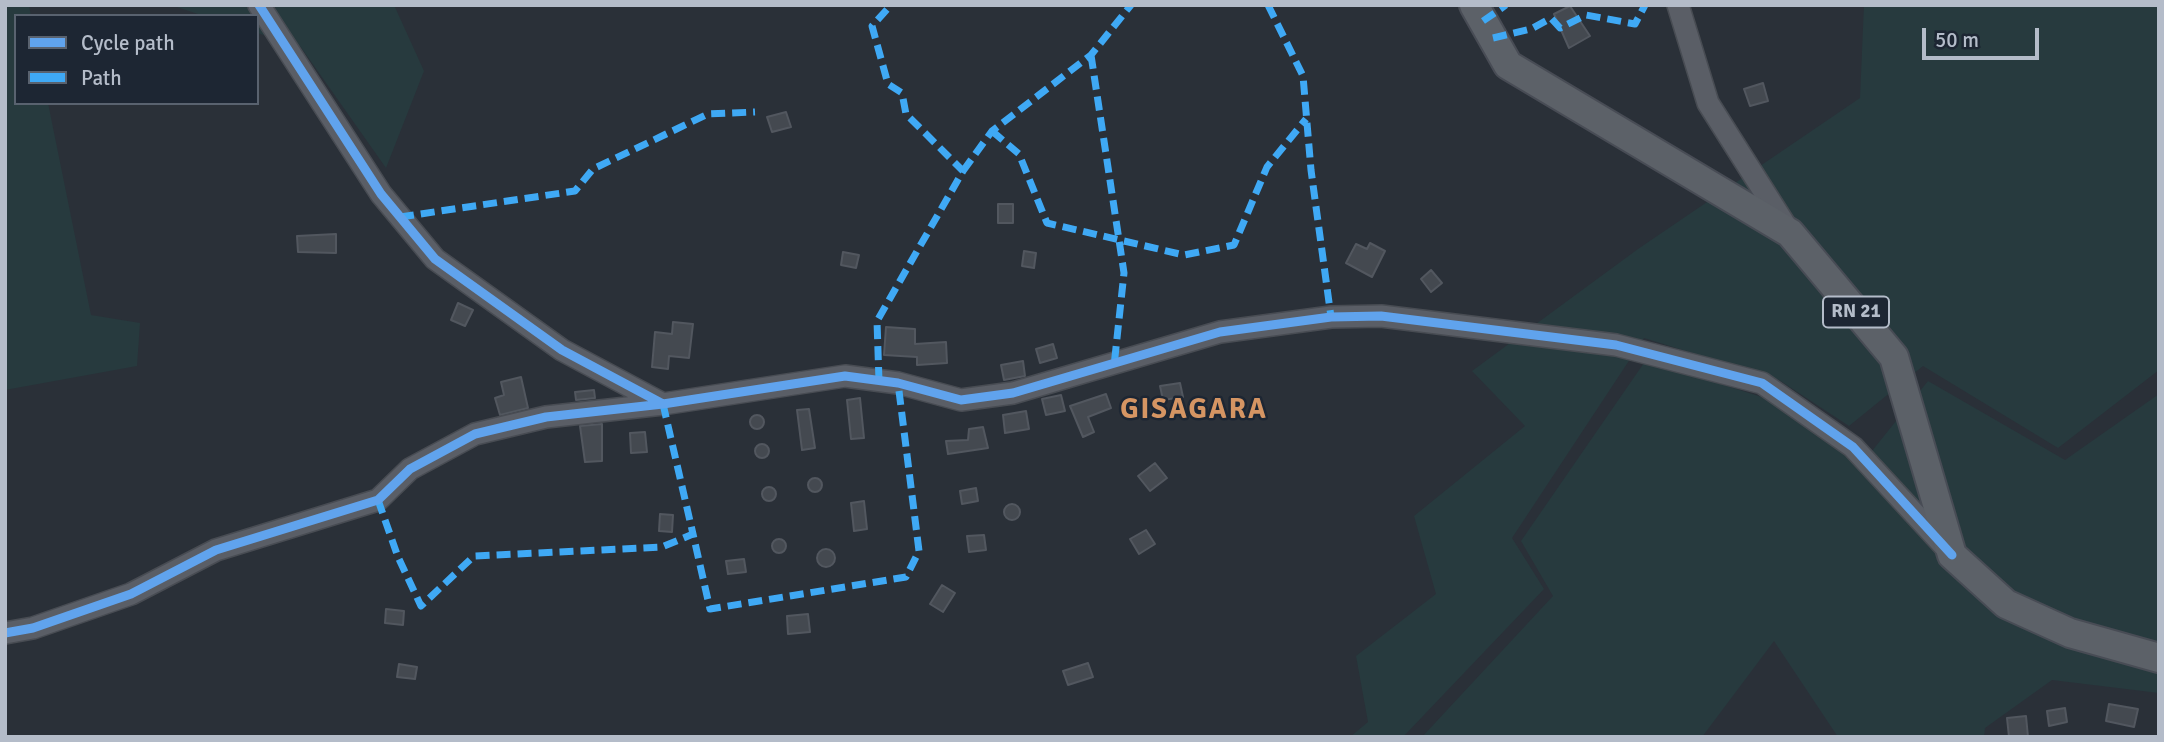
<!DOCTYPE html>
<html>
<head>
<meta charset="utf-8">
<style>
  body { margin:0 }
  #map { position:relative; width:2164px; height:742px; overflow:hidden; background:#2a3038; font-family:Signika,sans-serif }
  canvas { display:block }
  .frame { position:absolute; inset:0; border:7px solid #b4bcc9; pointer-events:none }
  .legend { position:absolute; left:14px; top:14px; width:245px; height:91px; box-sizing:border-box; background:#1d2633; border:2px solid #59626f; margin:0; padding:9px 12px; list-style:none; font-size:21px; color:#b4bcc9 }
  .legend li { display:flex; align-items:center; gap:14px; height:35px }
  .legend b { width:35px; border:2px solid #59626f }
  .scale { position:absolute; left:1922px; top:28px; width:117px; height:32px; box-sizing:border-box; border:4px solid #b4bcc9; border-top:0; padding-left:9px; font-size:21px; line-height:24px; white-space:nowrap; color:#b4bcc9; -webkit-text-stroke:5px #1d2633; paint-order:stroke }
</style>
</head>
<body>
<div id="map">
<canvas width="2164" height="742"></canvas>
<div class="frame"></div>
<ul class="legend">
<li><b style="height:9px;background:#60a3ed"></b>Cycle path</li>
<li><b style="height:9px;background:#3fa9f5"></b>Path</li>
</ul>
<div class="scale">50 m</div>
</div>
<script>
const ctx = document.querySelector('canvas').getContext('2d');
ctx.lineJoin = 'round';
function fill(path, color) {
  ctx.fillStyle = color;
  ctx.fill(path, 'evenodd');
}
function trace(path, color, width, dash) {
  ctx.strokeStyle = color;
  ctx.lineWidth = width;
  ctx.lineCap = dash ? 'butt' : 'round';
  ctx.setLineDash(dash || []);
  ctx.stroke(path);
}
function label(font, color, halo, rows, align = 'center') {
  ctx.font = font + ' Signika,sans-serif';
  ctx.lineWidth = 5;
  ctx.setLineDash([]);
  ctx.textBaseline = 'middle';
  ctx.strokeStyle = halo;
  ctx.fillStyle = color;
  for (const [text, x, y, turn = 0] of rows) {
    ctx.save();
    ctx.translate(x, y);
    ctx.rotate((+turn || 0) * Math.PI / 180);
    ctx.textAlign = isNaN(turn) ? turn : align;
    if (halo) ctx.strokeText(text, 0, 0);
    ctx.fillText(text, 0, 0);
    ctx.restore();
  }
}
fill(new Path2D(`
  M5,5H29L31,16H16V103H48L91,315L140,323L137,366L5,390Z
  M171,5H394L424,71L386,168L300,46L257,33V16H204Z
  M1864,5H2159V370L2058,448L1923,366L1849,426L1779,380L1644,338L1512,538L1544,589L1403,737H1350L1368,722L1356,656L1436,594L1414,516L1525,426L1472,371L1638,249L1860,98Z
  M1646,360L1774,401L1860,466L1928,381L2065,460L2159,394V693L2052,680L1985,728L1984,737H1838L1774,641L1702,737H1422L1553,596L1521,541Z`), '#273a3e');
const building = new Path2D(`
  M1570,6L1590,36L1569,48L1554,14Z
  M1763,83L1768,101L1750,106L1744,89Z
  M786,112L791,127L772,132L767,117Z
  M998,204H1013V223H998Z
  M336,234V253L298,252L297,236Z
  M1370,243L1385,251L1372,277L1346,263L1356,244L1367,249Z
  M1024,251L1036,253L1034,268L1022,266Z
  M843,252L859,255L856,268L841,265Z
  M1431,270L1442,283L1431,292L1421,279Z
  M458,303L473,310L465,326L451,320Z
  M673,322L693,324L689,358L669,356L668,369L652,367L655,332L672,334Z
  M886,327L915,329V344L946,342L947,363L917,365V357L884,355Z
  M1053,344L1057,358L1040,363L1036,349Z
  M1023,361L1025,376L1004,380L1001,365Z
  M521,377L528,408L500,415L495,398L504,395L501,382Z
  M1180,383L1183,397L1163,400L1160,386Z
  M594,390L595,398L576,400L575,392Z
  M1106,394L1111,408L1088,417L1094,432L1083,437L1070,406Z
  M1061,395L1065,411L1046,415L1042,399Z
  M860,398L864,438L851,439L847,400Z
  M809,409L815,448L802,450L797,410Z
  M1026,411L1029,429L1005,433L1003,415Z
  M750 422a7 7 0 1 1 14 0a7 7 0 1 1-14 0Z
  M602,424V461L585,462L580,426Z
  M983,427L988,448L948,454L946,441L968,440L969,429Z
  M645,432L647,452L631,453L630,433Z
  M755 451a7 7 0 1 1 14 0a7 7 0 1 1-14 0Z
  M1155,463L1167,478L1150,491L1138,476Z
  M808 485a7 7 0 1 1 14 0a7 7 0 1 1-14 0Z
  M762 494a7 7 0 1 1 14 0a7 7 0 1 1-14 0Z
  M976,488L978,501L962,504L960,491Z
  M864,501L867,529L854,531L851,503Z
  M1004 512a8 8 0 1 1 16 0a8 8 0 1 1-16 0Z
  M660,514L673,515L672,532L659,531Z
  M1146,530L1155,544L1139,554L1130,539Z
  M984,535L986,550L969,552L967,536Z
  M772 546a7 7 0 1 1 14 0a7 7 0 1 1-14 0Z
  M817 558a9 9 0 1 1 18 0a9 9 0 1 1-18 0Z
  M744,559L746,572L728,574L726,561Z
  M942,585L955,593L943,612L930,604Z
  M386,609L404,611L403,625L385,623Z
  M808,614L810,632L788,634L787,616Z
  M1088,663L1093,677L1068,685L1063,671Z
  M399,664L417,667L415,679L397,677Z
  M2109,704L2138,709L2134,727L2106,721Z
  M2065,708L2067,722L2049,726L2047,711Z
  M2026,716L2028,737H2009L2007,718Z`);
fill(building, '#444950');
trace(building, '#52575f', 2);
const minor = new Path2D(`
  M259,5L381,194L435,259L562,350L663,404L845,376L898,383L961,400L1013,393L1220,332L1331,317L1381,316L1616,345L1762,383L1853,447L1950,552
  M1678,5L1708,103L1789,231
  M5,633L33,628L131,594L216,550L378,500L410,469L475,434L546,417L663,404`);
const major = new Path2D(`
  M1474,5L1508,65L1790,233L1894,357L1952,555L2006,604L2070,633L2159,658`);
trace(minor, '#484c53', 24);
trace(major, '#484c55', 32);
trace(minor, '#5a5e66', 21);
trace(major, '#5c6168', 28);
trace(new Path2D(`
  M1268,5L1303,76L1311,170L1331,317
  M1483,21L1506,5
  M1493,38L1531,29L1551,18L1560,28L1586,15L1635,24L1645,5
  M1091,55L1124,273L1114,366
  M992,131L1019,154L1047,223L1184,255L1234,245L1267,167L1306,119
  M963,171L992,131L1091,55L1131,5
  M400,217L575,191L593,169L708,114L755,112
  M879,381L877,321L963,171L906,114L902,93L888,84L872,26L891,5
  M663,404L693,534
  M378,500L398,557L421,606L474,556L662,547L693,534L710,609L906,577L919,551L898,383`), '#3fa9f5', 7, [14, 7]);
trace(new Path2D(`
  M259,5L381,194L435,259L562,350L663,404L845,376L898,383L961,400L1013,393L1220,332L1331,317L1381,316L1616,345L1762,383L1853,447L1952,555
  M5,633L33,628L131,594L216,550L378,500L410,469L475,434L546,417L663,404`), '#60a3ed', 9);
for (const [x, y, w] of [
  [1856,312,66]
]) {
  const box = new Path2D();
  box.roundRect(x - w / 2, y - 15.5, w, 31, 5);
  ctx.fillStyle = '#1d2633';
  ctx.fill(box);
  trace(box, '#b4bcc9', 2);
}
label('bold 19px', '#b4bcc9', null, [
  ["RN 21",1856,312]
]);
ctx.letterSpacing = '2px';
label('bold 28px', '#d59563', '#1d2633', [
  ["GISAGARA",1194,411]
]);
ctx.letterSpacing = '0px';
</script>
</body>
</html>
